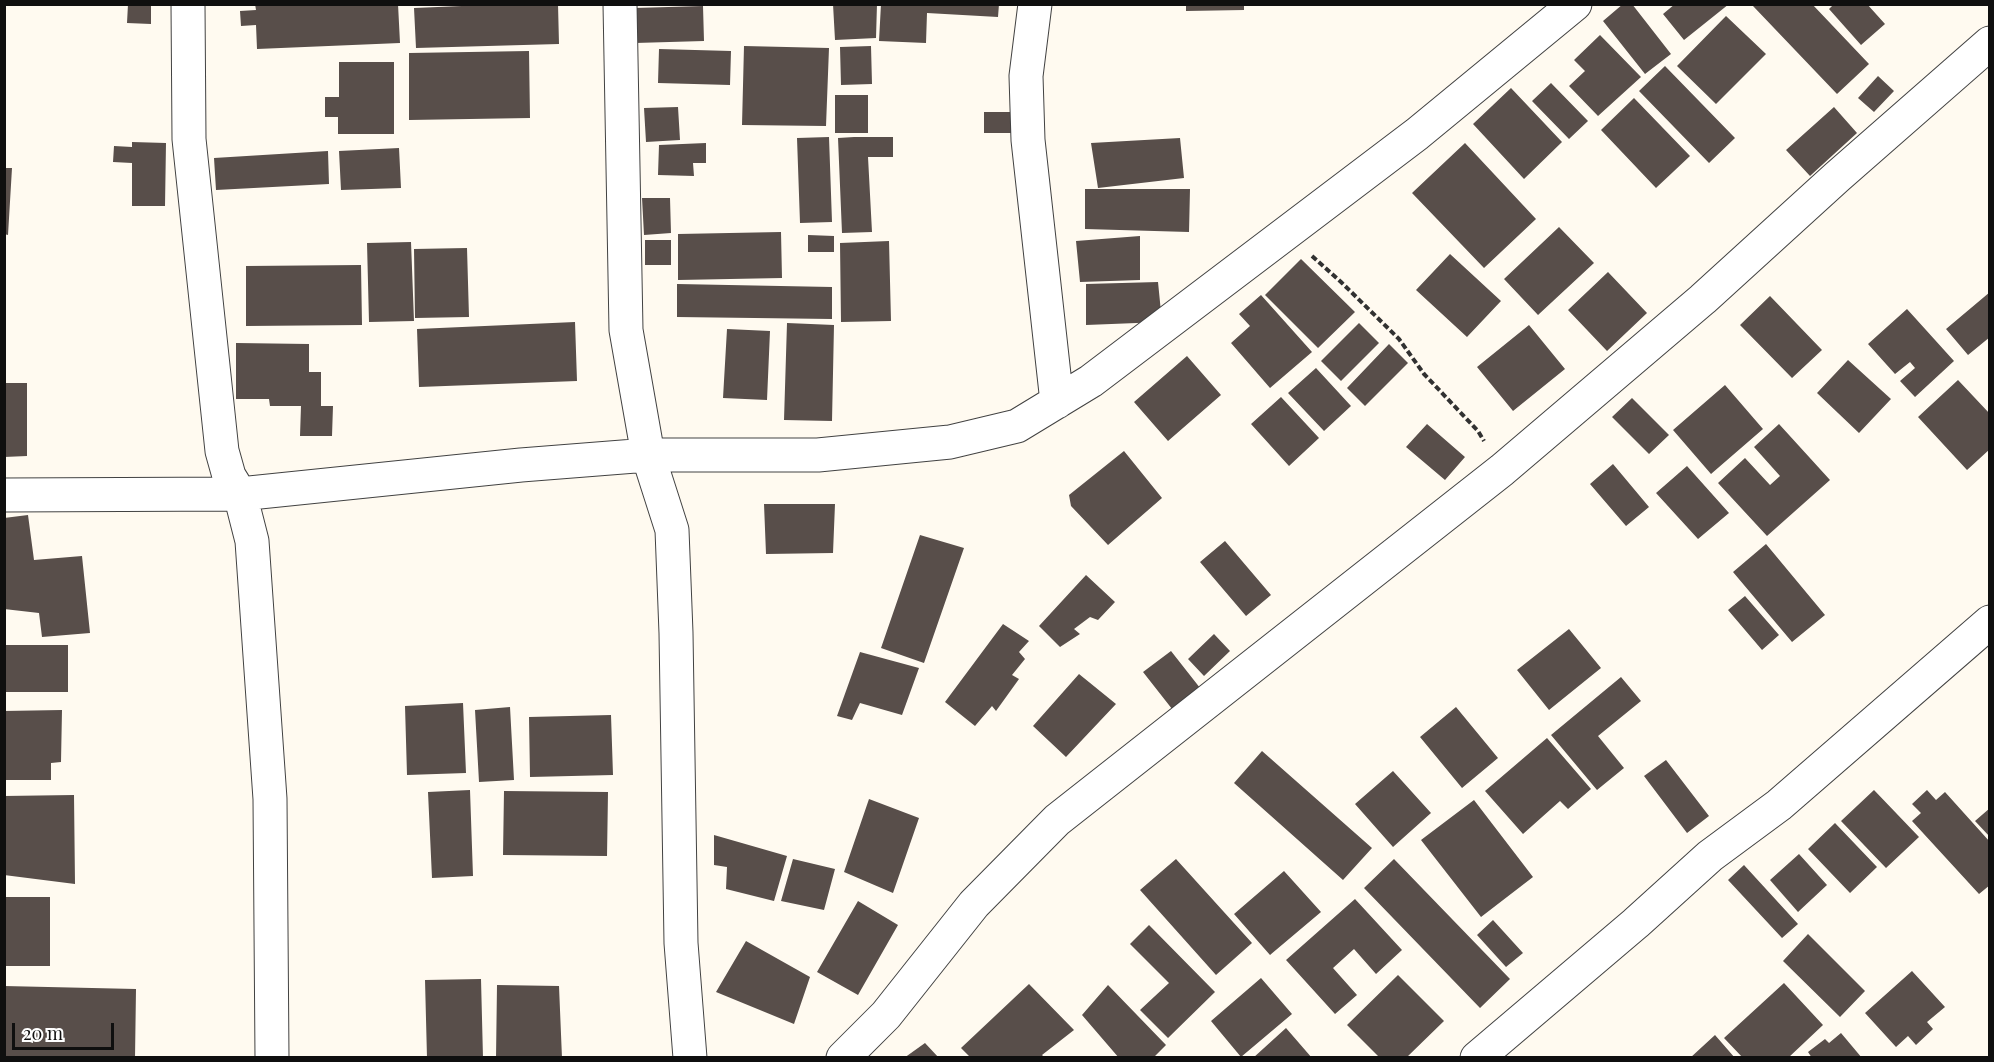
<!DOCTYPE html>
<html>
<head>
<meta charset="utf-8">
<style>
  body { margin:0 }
  #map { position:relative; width:1994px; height:1062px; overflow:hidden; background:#fffaf0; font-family:"Playfair Display",serif }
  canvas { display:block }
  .frame { position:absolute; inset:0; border:6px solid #0f0f0f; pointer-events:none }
  .scale { position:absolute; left:12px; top:1023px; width:102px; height:27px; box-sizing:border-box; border:3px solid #0f0f0f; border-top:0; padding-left:8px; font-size:18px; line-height:21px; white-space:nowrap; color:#0f0f0f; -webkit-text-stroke:4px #fff; paint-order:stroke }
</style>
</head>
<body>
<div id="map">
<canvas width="1994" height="1062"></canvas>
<div class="frame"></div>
<div class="scale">20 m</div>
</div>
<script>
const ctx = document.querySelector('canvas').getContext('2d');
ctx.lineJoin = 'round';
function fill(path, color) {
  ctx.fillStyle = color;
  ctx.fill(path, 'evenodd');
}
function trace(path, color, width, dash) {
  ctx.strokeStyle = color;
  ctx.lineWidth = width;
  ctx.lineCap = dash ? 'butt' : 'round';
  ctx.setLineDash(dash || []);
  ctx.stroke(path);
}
fill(new Path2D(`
  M128,4H151V24L127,23Z
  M255,4H398L400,43L257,49L256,25L241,26L240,11L256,10Z
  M509,4H558L559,44L416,48L414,8Z
  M833,4H877L876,38L835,40Z
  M881,4H999L998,17L927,13L926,43L879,41Z
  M1186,4H1244V10L1186,11Z
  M1623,4H1632L1671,54L1645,74L1603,21Z
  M1675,4H1729L1684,40L1663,14Z
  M1755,4H1812L1869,64L1837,94L1753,6Z
  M1834,4H1867L1885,24L1861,45L1829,9Z
  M703,6L704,41L635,43L634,8Z
  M1726,16L1766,54L1716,104L1677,66Z
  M1600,35L1641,77L1598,116L1569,86L1585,71L1574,60Z
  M744,46L829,48L826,126L742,125Z
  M871,46L872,84L841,85L840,47Z
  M659,49L731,51L730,85L658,83Z
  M529,51L530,118L409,120V53Z
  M339,62H394V134H338V117H325V97H339Z
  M1665,66L1735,138L1709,163L1639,91Z
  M1878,76L1894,91L1874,112L1858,98Z
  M1551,83L1588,121L1569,139L1532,101Z
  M1511,88L1562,142L1524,179L1473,124Z
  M835,95H868V133H835Z
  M1634,98L1690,156L1656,188L1601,130Z
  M678,107L680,140L646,142L644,108Z
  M1834,107L1857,133L1810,176L1786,150Z
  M984,112H1017V133H984Z
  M829,137L832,222L800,223L797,138Z
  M854,137H893V157H868L872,232L842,233L838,138Z
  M1180,138L1184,178L1098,188L1091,143Z
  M132,142L166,143L165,206H132V163L113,162L114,146L132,147Z
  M706,143V163H693L694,176L658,175L659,145Z
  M1465,143L1536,219L1484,268L1412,193Z
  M399,148L401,188L341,190L339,151Z
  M328,151L329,184L216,190L214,158Z
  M4,168H12L8,235L4,234Z
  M1085,189H1190L1189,232L1085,229Z
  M642,198H670L671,233L644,235Z
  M1559,227L1594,263L1538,315L1504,279Z
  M781,232L782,278L678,280V234Z
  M808,235L834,236V252H808Z
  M1140,236V280L1080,282L1076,241Z
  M645,240H671V265H645Z
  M889,241L891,321L841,322L840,243Z
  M411,242L414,321L369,322L367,243Z
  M467,248L469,317L415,318L414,249Z
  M1450,254L1501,301L1467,337L1416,290Z
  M1301,259L1355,312L1318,348L1265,295Z
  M361,265L362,325L246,326V266Z
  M1608,272L1647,313L1607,351L1568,310Z
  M1158,282L1162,322L1086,325V284Z
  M677,284L832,287V319L677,317Z
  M1990,292V337L1968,355L1946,329Z
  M1261,295L1312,352L1270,388L1231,343L1250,326L1239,314Z
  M1770,296L1822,350L1792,378L1740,325Z
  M1907,309L1954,361L1915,397L1900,381L1915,368L1910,362L1895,374L1868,344Z
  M575,322L577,381L419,387L417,329Z
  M787,323L834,325L832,421L784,420Z
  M1359,323L1379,343L1341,381L1321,361Z
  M1529,325L1565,369L1513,411L1477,367Z
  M727,329L770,331L767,400L723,398Z
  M236,343L309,344V372H321V406H333L332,436H300L301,406H270L269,399H236Z
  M1389,344L1408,363L1365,406L1347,388Z
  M1187,356L1221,395L1168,441L1134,402Z
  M1848,360L1891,399L1859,433L1817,393Z
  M1316,368L1351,406L1324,431L1288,393Z
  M1958,380L1990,414V449L1967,470L1918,417Z
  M4,383H27V456L4,457Z
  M1725,385L1763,429L1711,474L1673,430Z
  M1281,397L1319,438L1289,466L1251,424Z
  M1632,398L1669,435L1649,454L1612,417Z
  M1427,424L1465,457L1445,480L1406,447Z
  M1779,424L1830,480L1767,536L1718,483L1745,458L1770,485L1780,476L1754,447Z
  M1124,451L1162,498L1108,545L1071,506L1069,495Z
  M1613,464L1649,507L1626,526L1590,484Z
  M1687,466L1729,513L1698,539L1656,493Z
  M764,504H835L833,553L766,554Z
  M28,515L34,560L82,556L90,633L42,637L39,613L4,609V518Z
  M920,535L964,548L924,663L881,648Z
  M1225,541L1271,595L1246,616L1200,562Z
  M1766,544L1825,615L1792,642L1733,572Z
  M1086,575L1115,602L1098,620L1090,617L1074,629L1080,634L1060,647L1039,626Z
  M1745,596L1779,635L1762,650L1728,610Z
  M1003,624L1029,641L1019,652L1025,659L1012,675L1019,679L996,711L992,706L975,726L945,702Z
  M1569,629L1601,668L1549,710L1517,670Z
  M1214,634L1230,651L1204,676L1188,659Z
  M4,645H68V692H4Z
  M1171,651L1204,693L1176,714L1143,672Z
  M860,652L919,668L902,715L860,703L852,720L837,716Z
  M1079,674L1116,704L1066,757L1033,726Z
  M1621,677L1641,701L1598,736L1624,768L1597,790L1551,735Z
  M463,703L466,773L407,775L405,706Z
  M510,707L514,780L479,782L475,710Z
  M1456,707L1498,758L1462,788L1420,737Z
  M62,710L61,762L51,763V780H4V711Z
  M611,715L613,775L530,777L529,717Z
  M1547,738L1591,789L1568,809L1560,801L1523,834L1485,791Z
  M1262,751L1372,848L1343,880L1234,783Z
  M1666,760L1709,816L1687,833L1644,776Z
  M1393,771L1431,813L1393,847L1355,804Z
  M470,790L473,876L432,878L428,792Z
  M1874,790L1919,837L1886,868L1841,821Z
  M1927,790L1936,800L1945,792L1990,842V885L1979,894L1912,821L1921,813L1912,804Z
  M504,791L608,792L607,856L503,855Z
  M74,795L75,884L4,875V796Z
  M869,799L919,818L893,893L844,872Z
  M1474,800L1533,877L1481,917L1421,840Z
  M1990,808V837L1975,821Z
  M1835,823L1877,867L1850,893L1808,849Z
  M714,835L787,856L774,901L726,889L727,867L714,865Z
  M1799,854L1827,885L1798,912L1770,880Z
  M793,859L835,869L824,910L781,901Z
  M1176,859L1252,943L1216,975L1140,890Z
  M1394,859L1510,979L1480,1008L1364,888Z
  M1744,865L1798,924L1782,938L1728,880Z
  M1284,871L1321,912L1270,955L1234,914Z
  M4,897H50V966H4Z
  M1355,899L1402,950L1376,974L1354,949L1333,968L1357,995L1335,1014L1286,960Z
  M858,901L898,925L858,995L817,972Z
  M1493,920L1523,953L1506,967L1477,935Z
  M1149,925L1215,992L1168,1038L1140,1010L1169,983L1130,944Z
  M1808,934L1865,991L1840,1017L1783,961Z
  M746,941L810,977L794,1024L716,992Z
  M1912,971L1945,1007L1927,1022L1933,1029L1916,1045L1908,1036L1896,1047L1865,1013Z
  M1398,975L1444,1021L1406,1058H1380L1347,1025Z
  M1261,978L1292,1014L1241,1057L1211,1021Z
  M481,979L483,1058H427L425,980Z
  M1784,983L1823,1025L1788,1058H1743L1724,1038Z
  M1029,984L1074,1030L1042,1055L1045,1058H971L961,1048Z
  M497,985L559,986L562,1058H496Z
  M1108,985L1166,1045L1153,1058H1119L1082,1015Z
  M4,986L136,989L135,1058H4Z
  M1286,1028L1312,1058H1253Z
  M1841,1033L1862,1058H1812L1808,1052L1825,1039L1829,1043Z
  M1715,1035L1735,1058H1690Z
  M925,1043L939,1058H904Z`), '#584e4a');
const minor = new Path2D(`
  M188,4L189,139L222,451L229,476L240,494L252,541L270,799L272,1058
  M620,4L626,330L648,455L672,530L676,633L681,943L690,1058
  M1035,4L1026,76L1028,140L1057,402
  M4,495L240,494L521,465L648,455H818L950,442L1017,426L1091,381L1417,134L1575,4
  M843,1058L886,1015L974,904L1057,820L1502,470L1703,299L1837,177L1990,43
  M1477,1058L1636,923L1710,856L1779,805L1990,622`);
trace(minor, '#424242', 35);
trace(new Path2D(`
  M1312,256L1341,282L1399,339L1424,374L1478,431L1484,441`), '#313131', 4, [6, 3]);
trace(minor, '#fff', 33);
</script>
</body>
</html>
